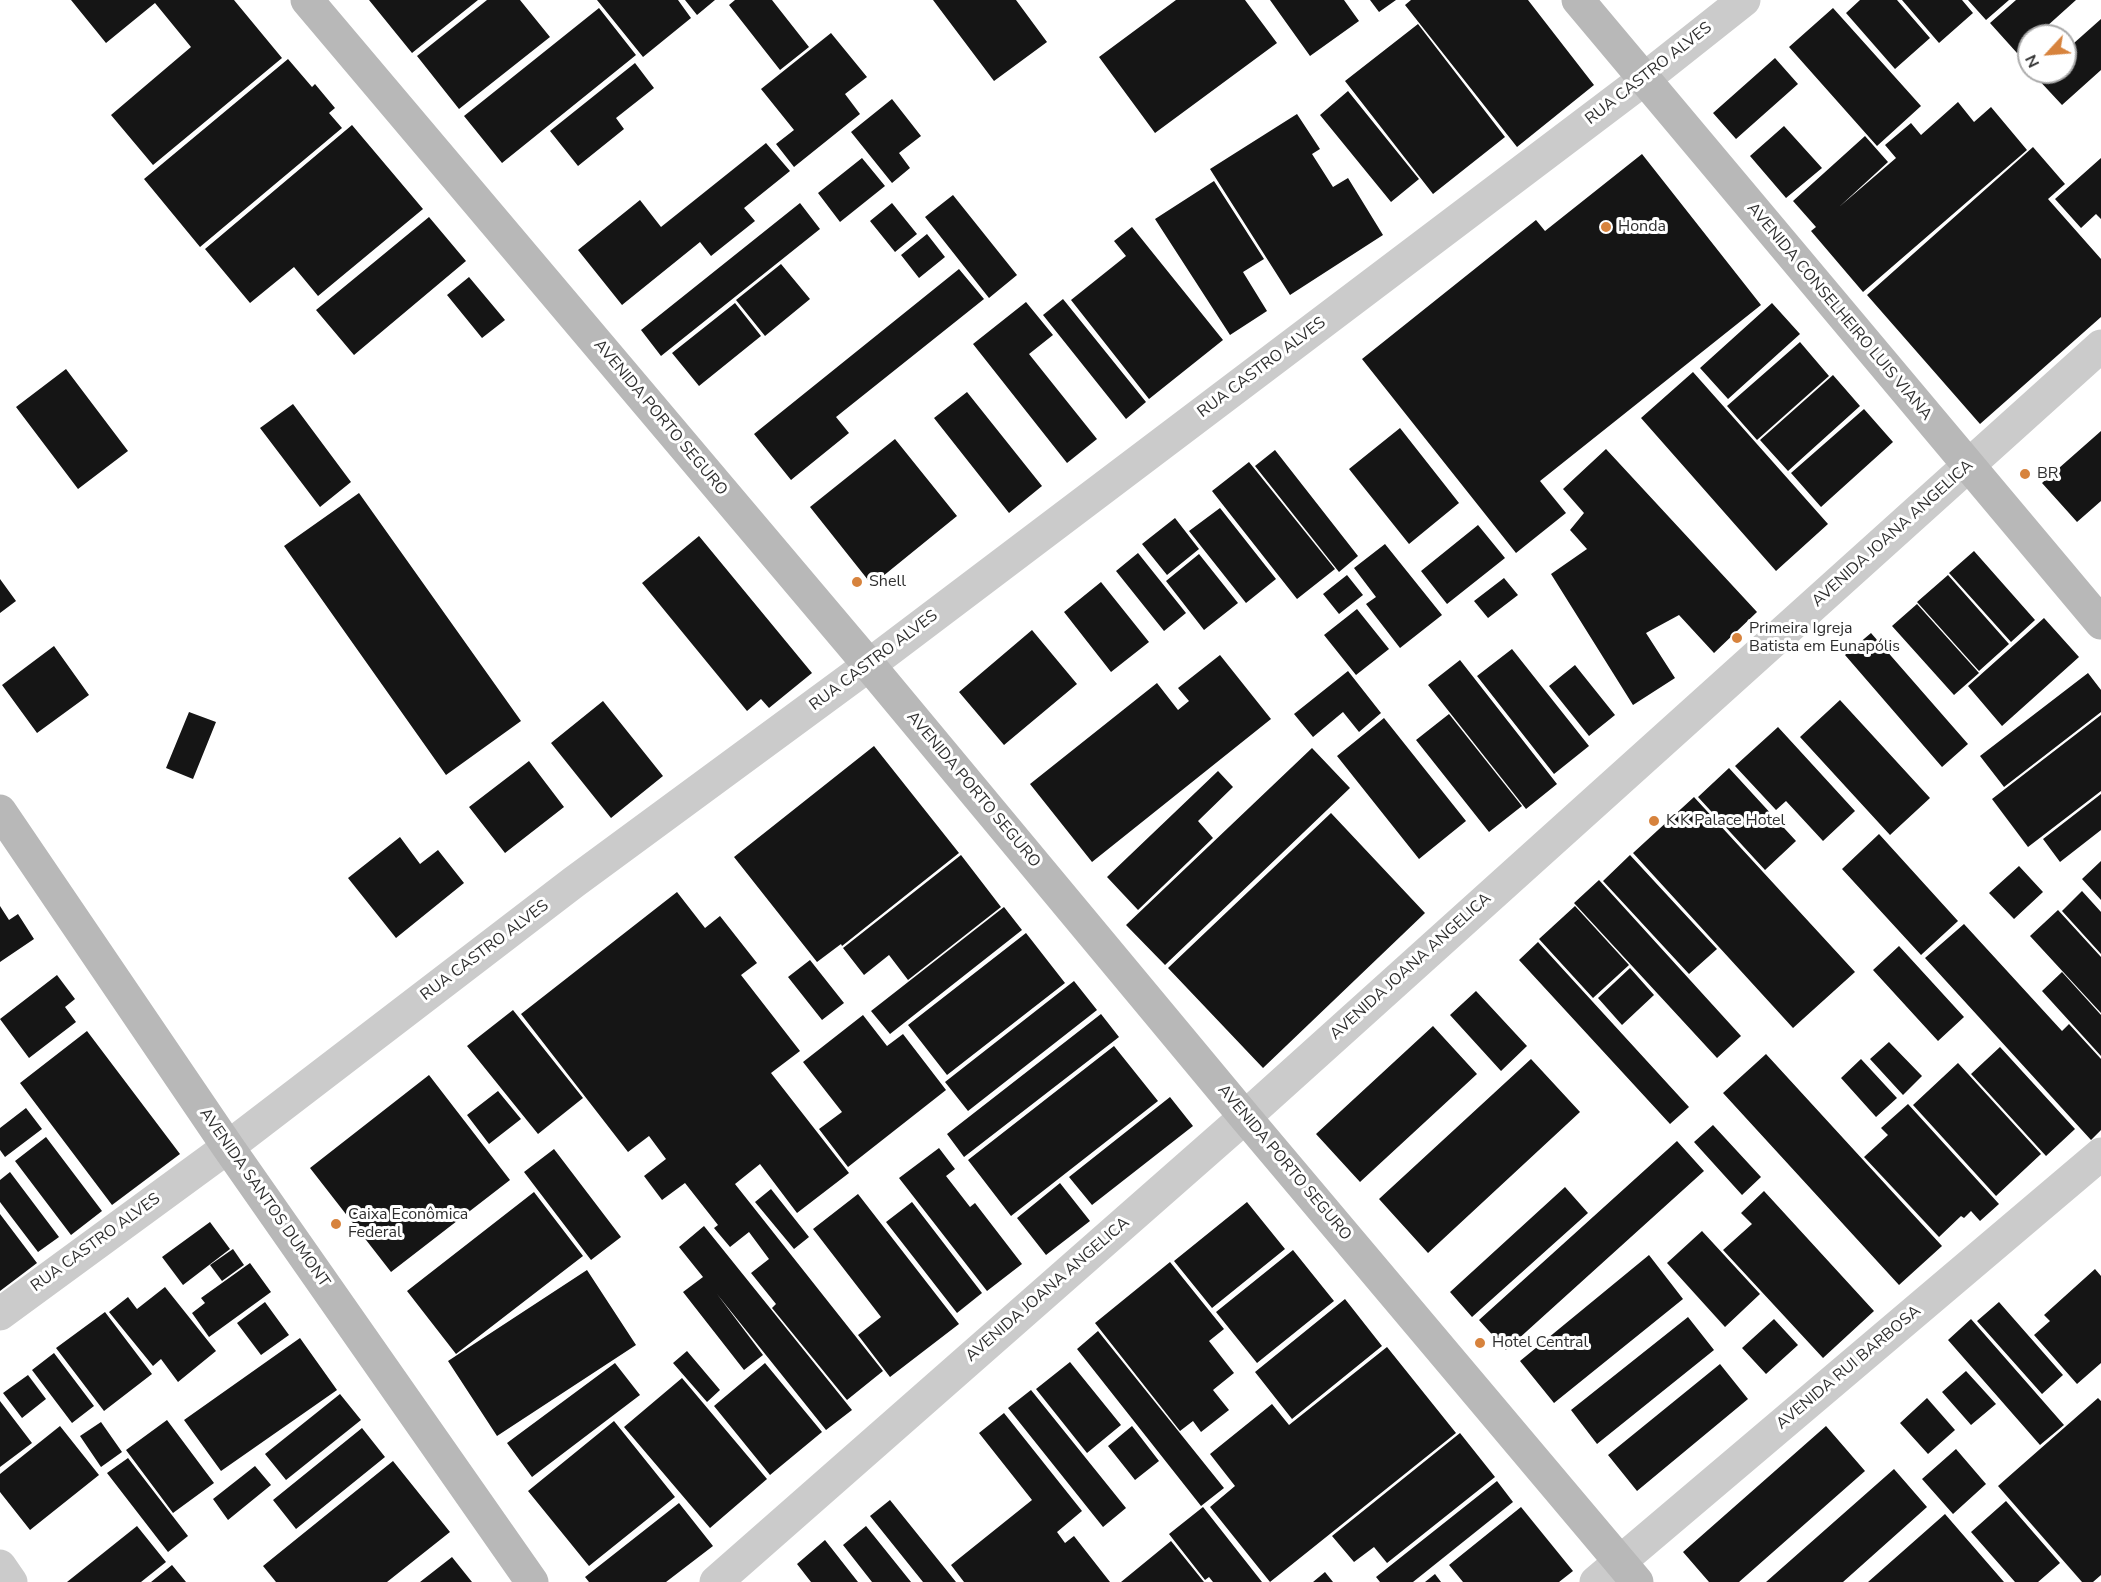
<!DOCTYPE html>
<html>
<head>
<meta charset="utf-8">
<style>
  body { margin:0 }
  #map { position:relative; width:2101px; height:1582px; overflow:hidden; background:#fff; font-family:"Nunito Sans",sans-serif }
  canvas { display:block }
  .north { position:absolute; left:2017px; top:24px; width:60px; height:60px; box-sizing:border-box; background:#fff; border:2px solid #ababab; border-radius:50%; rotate:244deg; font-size:16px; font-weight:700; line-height:24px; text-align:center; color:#2e2e2e }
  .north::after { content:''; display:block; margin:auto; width:21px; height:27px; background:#d7833d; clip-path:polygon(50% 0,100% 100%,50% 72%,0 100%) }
</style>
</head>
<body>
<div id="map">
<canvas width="2101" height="1582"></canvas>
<div class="north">N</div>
</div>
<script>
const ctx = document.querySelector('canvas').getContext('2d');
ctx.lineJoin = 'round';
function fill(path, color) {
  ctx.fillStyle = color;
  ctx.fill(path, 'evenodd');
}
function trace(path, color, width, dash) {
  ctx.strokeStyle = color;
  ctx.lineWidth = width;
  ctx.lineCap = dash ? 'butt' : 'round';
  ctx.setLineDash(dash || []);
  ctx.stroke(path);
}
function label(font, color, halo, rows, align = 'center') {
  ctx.font = font + ' "Nunito Sans",sans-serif';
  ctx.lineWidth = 6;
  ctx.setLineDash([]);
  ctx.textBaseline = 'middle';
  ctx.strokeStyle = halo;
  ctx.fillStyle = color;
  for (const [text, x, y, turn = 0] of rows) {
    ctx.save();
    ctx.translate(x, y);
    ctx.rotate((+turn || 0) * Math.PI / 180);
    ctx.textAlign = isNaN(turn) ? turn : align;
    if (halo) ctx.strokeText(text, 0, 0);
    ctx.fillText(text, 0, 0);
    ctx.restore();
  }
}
fill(new Path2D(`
  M71,0H234L282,58L153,165L111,115L191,47L155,3L106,43Z
  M369,0H478L412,53Z
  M487,0H520L550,37L459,109L417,56Z
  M597,0H678L691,18L643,57Z
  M685,0H715L697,15Z
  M735,0H772L809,47L780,70L729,5Z
  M933,0H1016L1047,42L994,81Z
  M1176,0H1245L1277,43L1155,133L1099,57Z
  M1270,0H1344L1359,21L1310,56Z
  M1370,0H1396L1379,12Z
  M1411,0H1528L1594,85L1517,147L1405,5Z
  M1860,0H1897L1930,38L1895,69L1846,13Z
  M1902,0H1962L1973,13L1939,43Z
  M1968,0H2009L1986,20Z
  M2016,0H2076L2036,36H2029V42L2017,53L1990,23Z
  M599,8L636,55L502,163L464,116Z
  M1833,8L1921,106L1877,146L1789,47Z
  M2101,19V70L2062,105L2036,77L2041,72H2065V51Z
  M1418,24L1505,137L1433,194L1345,81Z
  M831,33L867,77L845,94L860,114L794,167L776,144L794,130L761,89Z
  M1775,58L1798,84L1736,139L1713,113Z
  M288,59L312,87L315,84L335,108L329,113L342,128L200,247L144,179Z
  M635,63L654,88L616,118L624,129L578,166L550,131Z
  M1348,91L1419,179L1391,202L1320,115Z
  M892,99L921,136L899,153L910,168L892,183L851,132Z
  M1958,102L1974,122L1991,107L2027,150L1863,292L1811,231L1816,227L1793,201L1865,136L1888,162L1839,207L1896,158L1885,145L1911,123L1921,135Z
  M1297,114L1320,149L1312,154L1333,187L1348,178L1383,235L1290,295L1210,169Z
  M352,125L423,209L318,296L294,267L250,303L205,249Z
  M1784,126L1822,168L1786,198L1750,156Z
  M766,143L790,171L744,208L755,221L711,256L700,242L622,305L578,250L640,200L661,227Z
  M2033,147L2065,184L2048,199L2101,259V317L1980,424L1867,295Z
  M1642,154L1761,305L1540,481L1566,513L1516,553L1362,359L1536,220L1545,231Z
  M862,158L885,186L840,222L818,193Z
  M2101,158V219L2096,214L2081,228L2055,199Z
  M1214,181L1264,259L1243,272L1267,311L1230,335L1155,219Z
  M953,195L1017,275L989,298L925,217Z
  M800,203L820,229L661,356L641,330Z
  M892,203L917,234L895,252L870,221Z
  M429,217L466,261L354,355L316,310Z
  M1132,227L1223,340L1149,399L1071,300L1126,256L1114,241Z
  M927,234L945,257L919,278L901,255Z
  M781,264L810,299L765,336L736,300Z
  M959,269L984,299L836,417L849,433L791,480L754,434Z
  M469,277L505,320L482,338L447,295Z
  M1063,299L1146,402L1126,419L1043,315Z
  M1026,302L1053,335L1029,354L1097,439L1067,463L973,344Z
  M735,303L761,336L699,386L672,353Z
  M1772,303L1800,334L1728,399L1700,368Z
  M1800,342L1829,376L1757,440L1727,406Z
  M66,369L128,451L78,489L16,407Z
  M1693,372L1828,524L1776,571L1641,418Z
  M1833,375L1860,406L1788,471L1760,440Z
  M967,392L1042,486L1009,513L934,418Z
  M293,404L351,482L320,507L260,428Z
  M1864,409L1893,442L1821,507L1791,473Z
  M1400,428L1459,503L1409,544L1349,469Z
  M2101,431V501L2077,522L2042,483Z
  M895,439L957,516L872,585L810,507Z
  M1606,449L1757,612L1714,653L1679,615L1646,633L1675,678L1633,705L1551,574L1587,549L1570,530L1584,513L1563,489Z
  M1275,450L1358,556L1339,572L1255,466Z
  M1249,462L1335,569L1297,599L1212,491Z
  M359,493L521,721L446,775L284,546Z
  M1220,508L1276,579L1246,603L1189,531Z
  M1175,518L1199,549L1167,575L1142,544Z
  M1478,525L1505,558L1447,604L1421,571Z
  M699,536L812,673L769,708L761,699L747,711L642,583Z
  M1385,544L1442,615L1400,648L1366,604L1376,597L1354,568Z
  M1974,551L2035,620L2011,642L1949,573Z
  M1138,553L1186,613L1164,631L1116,571Z
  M1199,554L1238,603L1204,630L1166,581Z
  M1347,575L1363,595L1339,614L1323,594Z
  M1948,575L2009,644L1979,671L1917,602Z
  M1504,578L1518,595L1488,618L1474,601Z
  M0,579L16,601L0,613Z
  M1101,582L1149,642L1111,672L1064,612Z
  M1917,604L1979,673L1954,695L1892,626Z
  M1357,609L1389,649L1356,675L1324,635Z
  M2044,618L2079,657L2002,726L1968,686Z
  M1032,630L1077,684L1004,745L959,692Z
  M1871,633L1968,744L1942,767L1845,655Z
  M54,646L89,695L37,733L2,685Z
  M1512,649L1589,746L1554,774L1477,676Z
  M1220,655L1271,719L1092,862L1030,784L1157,683L1178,710L1189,701L1178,688Z
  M1460,660L1557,784L1526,809L1428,685Z
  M1575,665L1615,715L1589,736L1549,686Z
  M1348,671L1381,713L1359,732L1343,712L1313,737L1294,714Z
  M2088,673L2101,690V712L2004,787L1980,756Z
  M1840,700L1930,798L1890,835L1800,737Z
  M603,701L663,776L611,818L551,743Z
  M189,712L216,722L193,779L166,768Z
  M1449,714L1522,806L1489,832L1416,740Z
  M2101,715V791L2028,847L1992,799Z
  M1384,718L1466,821L1419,859L1337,756Z
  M1778,727L1855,811L1823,841L1786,801L1776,810L1735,766Z
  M874,746L959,853L842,946L841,944L817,962L734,857Z
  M1312,748L1350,788L1165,965L1126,925Z
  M529,761L564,807L505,853L469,807Z
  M1729,768L1796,841L1765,870L1698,797Z
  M1218,771L1233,787L1198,821L1213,838L1138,910L1107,877Z
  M2101,794V830L2060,862L2043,839Z
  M1694,797L1855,972L1793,1028L1633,853Z
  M1331,813L1425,913L1263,1068L1168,968Z
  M1879,834L1958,921L1921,955L1842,869Z
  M400,837L420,864L438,850L464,883L396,938L348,878Z
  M961,855L1001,907L908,980L889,955L864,975L843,948Z
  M1630,855L1717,949L1689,974L1603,881Z
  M2101,861V900L2082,879Z
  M2019,866L2043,892L2014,919L1989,893Z
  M1599,880L1741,1036L1717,1058L1574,903Z
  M2082,891L2101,912V954L2062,911Z
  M677,892L705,928L720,916L757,963L741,975L800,1051L771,1073L849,1173L797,1213L760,1164L735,1184L883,1371L847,1400L772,1308L776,1304L751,1273L769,1259L749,1232L730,1247L714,1228L718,1225L685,1183L662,1200L644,1176L666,1159L649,1136L628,1152L521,1014Z
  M0,906L9,920L18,914L34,939L0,962Z
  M1575,906L1629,965L1593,998L1539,939Z
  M1004,907L1022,930L890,1034L871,1011Z
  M2058,910L2101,957V1013L2030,936Z
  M1964,924L2062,1031L2069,1024L2101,1059V1130L2091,1140L1925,958Z
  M1026,933L1065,983L947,1075L908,1025Z
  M1538,942L1689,1107L1670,1124L1519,960Z
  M1899,946L1964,1017L1938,1041L1873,970Z
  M810,960L844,1003L822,1020L788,977Z
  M1630,968L1654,995L1622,1025L1598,998Z
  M2062,972L2101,1015V1056L2042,991Z
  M57,975L75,999L65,1007L76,1022L29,1058L0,1019Z
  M1074,981L1097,1010L968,1111L945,1082Z
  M1476,991L1527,1046L1501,1071L1450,1015Z
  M513,1010L583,1098L538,1134L467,1046Z
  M1101,1014L1119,1037L964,1157L947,1134Z
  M863,1015L887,1046L903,1034L946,1090L848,1167L819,1129L842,1112L803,1062Z
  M1433,1026L1477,1074L1360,1182L1316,1134Z
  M87,1031L180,1154L112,1205L20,1083Z
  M1889,1042L1922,1076L1903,1095L1870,1059Z
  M1114,1046L1158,1101L1011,1216L968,1160Z
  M2000,1047L2075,1129L2046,1156L1971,1074Z
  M1766,1054L1942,1246L1899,1285L1723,1093Z
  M1531,1059L1580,1112L1428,1253L1379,1199Z
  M1861,1059L1897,1098L1876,1117L1841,1078Z
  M1958,1063L2041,1154L1996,1196L1913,1105Z
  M429,1075L510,1180L391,1272L310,1168Z
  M498,1091L521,1119L489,1144L467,1115Z
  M1170,1097L1193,1126L1092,1205L1069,1177Z
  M1908,1104L1999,1204L1980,1221L1971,1211L1964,1218L1961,1216L1939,1237L1864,1157L1888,1135L1881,1128Z
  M26,1108L42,1129L5,1157L0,1150V1128Z
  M1713,1125L1761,1177L1742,1195L1694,1142Z
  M46,1137L102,1211L71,1235L15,1161Z
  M1677,1141L1704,1171L1506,1350L1479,1320Z
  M939,1148L955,1169L946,1176L970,1207L975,1203L1022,1264L987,1291L899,1178Z
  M554,1149L621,1237L591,1260L524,1172Z
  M10,1172L59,1237L38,1252L0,1202V1180Z
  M1060,1183L1090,1221L1046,1255L1017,1218Z
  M1565,1187L1588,1213L1472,1317L1450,1292Z
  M771,1189L809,1237L794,1249L755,1202Z
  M1764,1191L1874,1311L1823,1358L1723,1250L1752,1224L1741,1213Z
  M534,1192L583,1256L456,1354L407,1291Z
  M858,1194L959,1324L890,1377L858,1335L881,1317L813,1229Z
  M912,1202L982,1293L957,1313L886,1222Z
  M1247,1202L1285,1249L1212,1308L1174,1261Z
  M0,1214L37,1263L0,1291Z
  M210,1222L230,1249L183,1285L162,1257Z
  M704,1226L852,1410L826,1430L717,1294L763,1355L744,1370L683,1292L703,1277L679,1247Z
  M1702,1231L1760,1294L1725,1327L1667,1263Z
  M233,1249L244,1265L222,1281L210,1265Z
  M1293,1250L1334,1301L1257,1363L1216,1312Z
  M1649,1255L1683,1299L1554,1403L1520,1361Z
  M1170,1262L1224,1329L1209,1341L1234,1373L1213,1390L1229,1410L1201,1432L1193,1421L1180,1431L1095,1323Z
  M250,1263L271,1292L209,1337L192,1313L205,1303L201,1298Z
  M2095,1269L2101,1276V1363L2077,1384L2034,1335L2050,1321L2044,1315Z
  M587,1270L636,1345L497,1436L448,1361Z
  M165,1287L216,1351L178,1382L161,1359L153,1366L109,1312L128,1297L137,1309Z
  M1345,1299L1382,1346L1292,1419L1255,1372Z
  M265,1302L289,1335L261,1355L237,1323Z
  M1999,1302L2063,1375L2042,1394L1977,1321Z
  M105,1312L152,1374L104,1411L56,1348Z
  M1688,1317L1714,1350L1597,1444L1571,1410Z
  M1774,1319L1798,1345L1766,1374L1742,1348Z
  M1971,1319L2064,1425L2040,1445L1948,1340Z
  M1098,1331L1224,1488L1201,1506L1077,1349Z
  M300,1338L337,1390L221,1471L184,1420Z
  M1387,1347L1456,1433L1270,1582L1210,1507L1235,1486L1210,1454L1272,1404L1289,1425Z
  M687,1351L720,1390L707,1402L673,1363Z
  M54,1353L94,1406L72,1423L32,1370Z
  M1070,1362L1121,1425L1087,1453L1036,1389Z
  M615,1363L640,1395L532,1477L507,1443Z
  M765,1363L822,1432L770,1475L714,1406Z
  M1720,1364L1748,1399L1637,1491L1608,1455Z
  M1966,1371L1996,1404L1971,1425L1942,1392Z
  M28,1375L46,1399L22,1418L3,1393Z
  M682,1378L767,1479L710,1528L624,1427Z
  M1031,1390L1126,1508L1103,1527L1008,1408Z
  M340,1394L361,1420L286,1480L265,1454Z
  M1927,1398L1955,1430L1928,1454L1900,1423Z
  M2098,1398L2101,1401V1575L2093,1582H2082L1998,1486Z
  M0,1401L32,1443L0,1467Z
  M1004,1413L1082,1511L1057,1532L1065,1543L1074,1536L1110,1582H964L951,1565L1032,1500L979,1433Z
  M167,1420L214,1483L173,1513L126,1450Z
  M614,1421L675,1497L589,1566L528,1491Z
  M101,1422L122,1452L101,1467L80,1436Z
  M60,1426L99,1475L30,1530L0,1492V1474Z
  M1132,1426L1159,1461L1135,1480L1108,1446Z
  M1826,1426L1865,1471L1739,1582H1709L1683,1552Z
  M362,1428L385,1457L296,1529L273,1500Z
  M1460,1433L1495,1477L1387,1563L1374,1547L1354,1562L1332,1536Z
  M1956,1449L1986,1484L1953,1514L1922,1479Z
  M128,1458L188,1536L168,1552L107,1473Z
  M393,1461L450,1532L387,1582H276L263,1566Z
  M255,1466L271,1485L228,1520L213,1499Z
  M1894,1469L1927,1507L1843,1582H1766Z
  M1497,1481L1513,1502L1413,1582H1380L1376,1577Z
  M890,1500L956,1582H923L870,1516Z
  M2006,1501L2060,1563L2038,1582H2015L1971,1532Z
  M679,1503L713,1546L666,1582H589L585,1577Z
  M1203,1507L1262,1582H1213L1209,1577L1205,1580L1169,1534Z
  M1521,1507L1573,1571L1559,1582H1463L1449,1565Z
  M1945,1514L2004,1582H1868Z
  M137,1526L166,1562L141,1582H67Z
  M866,1526L911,1582H872L843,1545Z
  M825,1540L858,1582H811L797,1564Z
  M1171,1541L1204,1582H1121Z
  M452,1557L472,1582H420Z
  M172,1565L186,1582H151Z
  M1325,1572L1333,1582H1313Z
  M1435,1574L1441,1582H1425Z`), '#151515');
trace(new Path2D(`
  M0,1314L228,1147L574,882L869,665L1643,80L1744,0
  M0,1566L11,1582
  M716,1582L1245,1117L2101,346
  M1596,1582L2101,1154`), '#cbcbcb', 33);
trace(new Path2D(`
  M307,0L869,665L1245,1117L1637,1582
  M1578,0L2101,623
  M0,811L228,1147L532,1582`), '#b8b8b8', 33);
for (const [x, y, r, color] of [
  [1606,227,6,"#d7833d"],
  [2025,474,6,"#d7833d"],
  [857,582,6,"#d7833d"],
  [1737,638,6,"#d7833d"],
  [1654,821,6,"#d7833d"],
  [336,1224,6,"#d7833d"],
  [1480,1343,6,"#d7833d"]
]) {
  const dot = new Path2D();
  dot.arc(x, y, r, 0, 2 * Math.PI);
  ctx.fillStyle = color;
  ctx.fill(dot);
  trace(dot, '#fff', 2);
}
label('16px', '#2e2e2e', '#fff', [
  ["RUA CASTRO ALVES",1649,74,-38],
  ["AVENIDA CONSELHEIRO LUIS VIANA",1839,312,50],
  ["RUA CASTRO ALVES",1262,368,-37],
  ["AVENIDA PORTO SEGURO",660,418,50],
  ["AVENIDA JOANA ANGELICA",1893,534,-42],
  ["RUA CASTRO ALVES",874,661,-37],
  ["AVENIDA PORTO SEGURO",973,790,50],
  ["RUA CASTRO ALVES",485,951,-37],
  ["AVENIDA JOANA ANGELICA",1411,967,-42],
  ["AVENIDA PORTO SEGURO",1284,1163,50],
  ["AVENIDA SANTOS DUMONT",264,1198,55],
  ["RUA CASTRO ALVES",96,1243,-36],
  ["AVENIDA JOANA ANGELICA",1048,1290,-41],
  ["AVENIDA RUI BARBOSA",1849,1368,-40]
]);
label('16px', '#2e2e2e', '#fff', [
  ["Honda",1618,227],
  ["BR",2037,474],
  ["Shell",869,582],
  ["Primeira Igreja",1749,629],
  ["Batista em Eunapólis",1749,647],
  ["K K Palace Hotel",1666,821],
  ["Caixa Econômica",348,1215],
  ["Federal",348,1233],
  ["Hotel Central",1492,1343]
], 'left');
</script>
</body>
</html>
